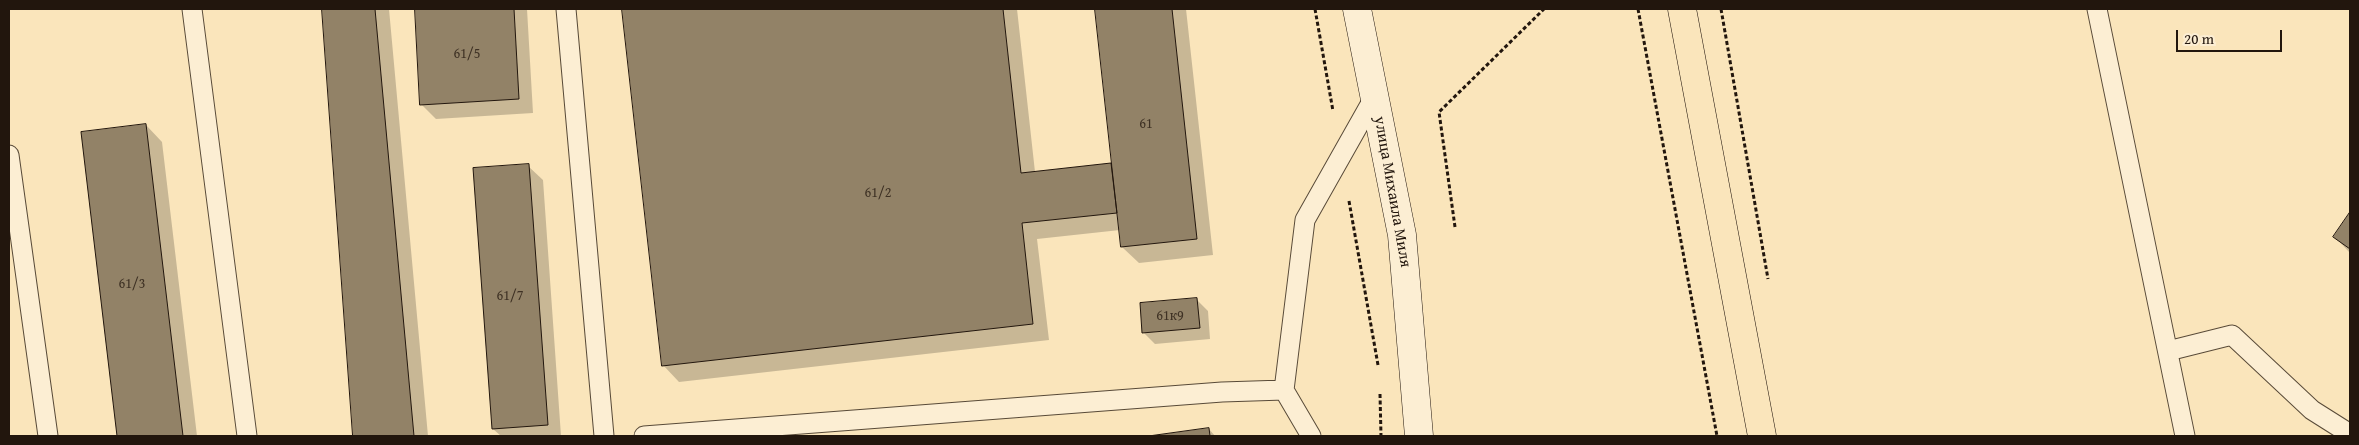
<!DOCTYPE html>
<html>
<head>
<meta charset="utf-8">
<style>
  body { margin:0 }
  #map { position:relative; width:2359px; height:445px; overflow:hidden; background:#fae5bb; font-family:"Gentium Book Plus",serif }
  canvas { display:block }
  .frame { position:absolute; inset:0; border:10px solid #22160d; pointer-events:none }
  .scale { position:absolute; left:2176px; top:30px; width:106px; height:22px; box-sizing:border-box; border:2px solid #22160d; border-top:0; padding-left:6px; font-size:15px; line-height:18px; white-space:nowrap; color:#22160d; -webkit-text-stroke:4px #fceed3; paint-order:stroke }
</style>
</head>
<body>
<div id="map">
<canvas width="2359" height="445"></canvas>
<div class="frame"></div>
<div class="scale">20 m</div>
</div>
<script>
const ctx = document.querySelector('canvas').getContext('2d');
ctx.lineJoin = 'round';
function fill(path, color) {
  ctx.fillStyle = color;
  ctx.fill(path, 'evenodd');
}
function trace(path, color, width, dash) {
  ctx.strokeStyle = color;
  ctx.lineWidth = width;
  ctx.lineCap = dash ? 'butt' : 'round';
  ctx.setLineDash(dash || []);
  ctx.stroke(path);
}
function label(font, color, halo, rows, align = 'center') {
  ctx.font = font + ' "Gentium Book Plus",serif';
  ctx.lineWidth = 4;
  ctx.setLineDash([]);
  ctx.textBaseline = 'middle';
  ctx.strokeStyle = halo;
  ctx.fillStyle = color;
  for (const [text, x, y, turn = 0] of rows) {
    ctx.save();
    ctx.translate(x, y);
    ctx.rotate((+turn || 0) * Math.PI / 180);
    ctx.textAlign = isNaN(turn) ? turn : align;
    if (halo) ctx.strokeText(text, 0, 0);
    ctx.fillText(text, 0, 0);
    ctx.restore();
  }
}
fill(new Path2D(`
  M323,9H389L428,436H354Z
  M416,9H527L533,113L436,119L421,104Z
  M623,9H1017L1035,172L1113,164L1097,9H1186L1213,255L1139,263L1122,247L1120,230L1037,239L1049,340L679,382L663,365Z
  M146,125L162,142L197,436H118L83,133Z
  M528,166L543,180L561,436H501L493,429Z
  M2350,214V253L2335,237Z
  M1197,300L1208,311L1210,339L1155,344L1144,333Z
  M1209,429L1215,436H1158Z`), '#0003');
const building = new Path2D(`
  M322,9H375L414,436H353Z
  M415,9H514L519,99L420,105Z
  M622,9H1003L1021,173L1111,163L1117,213L1022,223L1033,324L662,366Z
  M1095,9H1172L1197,239L1121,247Z
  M146,124L183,436H117L81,132Z
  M529,164L548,425L492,429L473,168Z
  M2350,212V249L2333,237Z
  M1197,298L1200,328L1142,333L1140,303Z
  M1209,428L1210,436H1149Z`);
fill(building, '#928267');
trace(building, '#22160d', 1);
const service = new Path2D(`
  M192,9L247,436
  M566,9L604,436
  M2097,9L2185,436
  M9,155L48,436
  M2168,351L2232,335L2312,410L2350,434
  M1284,390L1311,436
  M644,436L1222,392L1284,390L1305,220L1375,96`);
const secondary = new Path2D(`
  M1357,9L1402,235L1419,436`);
const primary = new Path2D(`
  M1682,9L1762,436`);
trace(service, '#584a38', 21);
trace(secondary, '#22160d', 29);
trace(primary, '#22160d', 29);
trace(new Path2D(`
  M1315,9L1333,111
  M1638,9L1717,436
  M1721,9L1768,279
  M1349,201L1378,365
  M1455,227L1439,112L1544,9
  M1380,394L1381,436`), '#22160d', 3, [4, 2.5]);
trace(service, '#fceed3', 19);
trace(secondary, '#fceed3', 28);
trace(primary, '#fae5bb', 28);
label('14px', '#3e3124', null, [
  ["61/5",467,54],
  ["61",1146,124],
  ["61/2",878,193],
  ["61/3",132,284],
  ["61/7",510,296],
  ["61к9",1170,316]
]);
label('16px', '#22160d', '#fceed3', [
  ["улица Михаила Миля",1392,192,80]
]);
</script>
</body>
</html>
